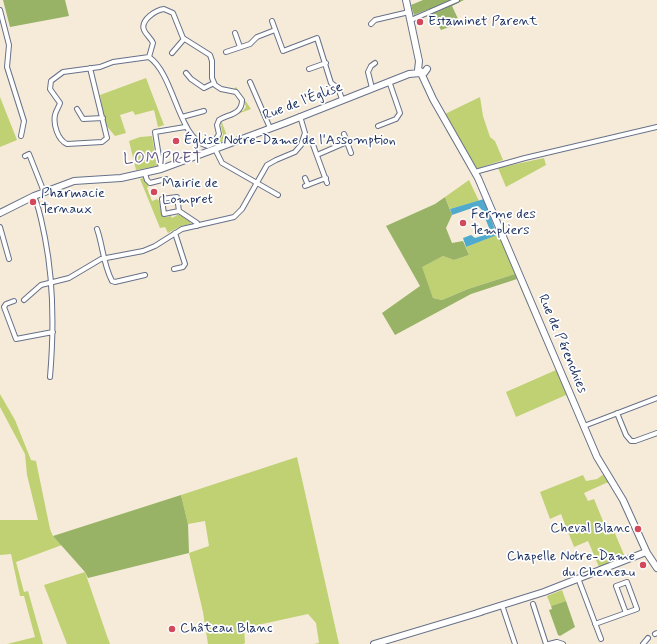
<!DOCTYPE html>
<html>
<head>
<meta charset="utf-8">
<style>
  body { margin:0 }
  canvas { display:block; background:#f5ebd8 }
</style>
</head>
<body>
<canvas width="657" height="644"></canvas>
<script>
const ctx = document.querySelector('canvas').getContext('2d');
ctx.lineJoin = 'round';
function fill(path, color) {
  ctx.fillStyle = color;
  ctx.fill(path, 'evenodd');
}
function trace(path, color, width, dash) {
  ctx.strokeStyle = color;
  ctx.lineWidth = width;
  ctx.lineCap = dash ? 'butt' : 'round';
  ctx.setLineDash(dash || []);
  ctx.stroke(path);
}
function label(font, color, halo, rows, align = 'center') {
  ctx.font = font + ' Mynerve,sans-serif';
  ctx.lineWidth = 3.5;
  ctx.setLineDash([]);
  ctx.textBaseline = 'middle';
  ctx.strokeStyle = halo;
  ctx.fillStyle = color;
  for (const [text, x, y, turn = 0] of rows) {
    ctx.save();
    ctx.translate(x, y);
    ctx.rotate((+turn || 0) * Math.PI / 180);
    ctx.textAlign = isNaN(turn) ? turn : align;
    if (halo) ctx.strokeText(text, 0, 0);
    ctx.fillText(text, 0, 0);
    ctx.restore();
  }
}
fill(new Path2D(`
  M146,78L164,125L158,127L154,110L135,115L133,111L120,115L126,133L115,136L105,124L100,95Z
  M236,87L251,109L221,120L229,141L215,146L223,135L221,126L222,125L220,124V121L238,113L241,110L243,111L246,107L243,98L226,89H234Z
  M0,97L17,140L0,147Z
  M480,97L483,116L490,137L495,141L503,160L470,171L446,130L452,127L445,114Z
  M152,136L157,166L136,170L129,141L140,137Z
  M544,158L546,165L506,187L498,168Z
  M143,178L150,184L147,188L152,201L157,199L159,201L162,214L166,217L171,216L172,218L179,214L190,221L191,224L181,226L168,233L165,227L160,228L140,179Z
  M469,180L479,201L450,209L445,197Z
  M499,234L515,274L468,289L442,300L433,298L421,267L443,256L454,260L469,255L466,247Z
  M527,284L584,420L579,422L566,395L516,417L506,392L556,370L520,287Z
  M0,394L15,420L31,460L36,461L50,529L53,536L62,545L16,562L24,592L28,591L43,644H7L35,637L24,596H20L11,554L0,555V520H38L27,475L25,454L0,407Z
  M297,457L339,644H314L319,643L316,623L308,614L244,628L245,643L243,644H208L203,612L189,553L209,546L205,521L188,524L181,495Z
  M604,474L609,483H606L584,493L588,501L594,499L608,533L614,531L625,557L599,567L588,541L574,547L561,514L550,519L540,492L583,475L586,481L597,479Z
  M85,572L107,636L110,644H67L44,585Z
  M562,590L566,601L551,606L547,596Z`), '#c0d174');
fill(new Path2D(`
  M3,0H65L69,16L10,27Z
  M423,0H464L452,6L460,23L441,30L429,9L414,15L411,5Z
  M445,197L452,215L446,228L452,243L463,241L469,255L454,260L443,256L422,267L433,298L442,300L468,289L515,274L517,279L471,294L395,335L382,313L420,286L386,226L435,204Z
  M181,495L188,524L189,553L88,578L85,572L53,536Z
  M566,601L575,627L560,636L558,635L549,610L552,609L551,606Z`), '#98b366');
fill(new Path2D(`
  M484,199L497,235L466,247L463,238L471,235L475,238L491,233L482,210L478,206L452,215L450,209Z`), '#50aacd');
const street = new Path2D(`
  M164,9L173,13L183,38L210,55L212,61V78L215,85L221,89L236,92L242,100C242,115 228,114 219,120L217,125L219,134L213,144L208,146C178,140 175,75 149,57L153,43C151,38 146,35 144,30C140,20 156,10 164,9Z
  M0,10L9,45L7,67L24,121L21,136
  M411,20L457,0
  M272,21L283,51L317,38L331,83L338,88L342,99
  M371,24L375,20L409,12
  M235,33L240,47
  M226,52L250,44L257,37L275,30
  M172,53L184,39
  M90,68L107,138L102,142L67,144C58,140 53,125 55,115C56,110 59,107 60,103L50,89L51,81L63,72L100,67L113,62L149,57
  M309,69L326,63
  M186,73L191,79L204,88L214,83
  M250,82L270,128
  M372,88L368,72L371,66L375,63
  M77,109L83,119L103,118
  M182,117L204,111
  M378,126L396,119L400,113L389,81
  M344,134L351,153
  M304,137L312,142L327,183
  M215,149L222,163L278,195
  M317,155L347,142
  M25,156L29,154L44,192
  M161,169L155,132L185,127
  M475,172L525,158L657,127
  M145,174L147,180L150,183L166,179
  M305,178L308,185
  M305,186L326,178
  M34,196C40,210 42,224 45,238C54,284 54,330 50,377
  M179,211L177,197L162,199L164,214L179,211L197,223V226
  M0,227L9,259
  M97,229C103,246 103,264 112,281L115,282L145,275
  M174,269L183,267L185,264L175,233
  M24,300L41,285L69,278L101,259L143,251L155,246L182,229L234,217L242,209L267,165L276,160L295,152L301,145L305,133L300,116
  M14,301L6,304L4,307L16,339L53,332
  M617,413L626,435L631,441H635L657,433
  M584,426L657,398
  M578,578L601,639
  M533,604L546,644
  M502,605L515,644
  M595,624L637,609L627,582L616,586L626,613
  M655,634L657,633
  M549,644L557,642L563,644
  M643,644L648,638`);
const secondary = new Path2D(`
  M406,0L419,61L418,70L424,73L427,69
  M421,73L433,99L478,178L597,457L623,500L647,553L657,568
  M0,213L34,196L74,181L121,178L161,169L285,123L409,74L420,73
  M477,613L544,592L646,552
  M374,644L481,612`);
trace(street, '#677189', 6);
trace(secondary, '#677189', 8);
trace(street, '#fff', 4);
trace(secondary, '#fff', 6);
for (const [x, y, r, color] of [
  [420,22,4,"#d1495b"],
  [176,141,4,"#d1495b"],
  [154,192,4,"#d1495b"],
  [33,202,4,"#d1495b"],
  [463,223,4,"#d1495b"],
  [638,529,4,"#d1495b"],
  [643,565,4,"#d1495b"],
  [172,629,4,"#d1495b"]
]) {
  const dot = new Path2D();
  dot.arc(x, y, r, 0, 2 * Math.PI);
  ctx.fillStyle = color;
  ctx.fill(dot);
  trace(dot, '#fff', 1.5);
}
label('14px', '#1b2f5e', '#fff', [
  ["Estaminet Parent",428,22],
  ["Église Notre-Dame de l'Assomption",184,141],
  ["Mairie de",162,184],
  ["Lompret",162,200],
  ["Pharmacie",41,194],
  ["Ternaux",41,210],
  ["Ferme des",471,215],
  ["Templiers",471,231],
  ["Cheval Blanc",630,529,"right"],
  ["Chapelle Notre-Dame",635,557,"right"],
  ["du Cheneau",635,573,"right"],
  ["Château Blanc",180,629]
], 'left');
label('14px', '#1b2f5e', '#fff', [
  ["Rue de l'Église",303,102,-21],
  ["Rue de Pérenchies",562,344,67]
]);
ctx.letterSpacing = '1px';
label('16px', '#615480', '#fff', [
  ["LOMPRET",163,160]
]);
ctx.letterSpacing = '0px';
</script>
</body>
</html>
